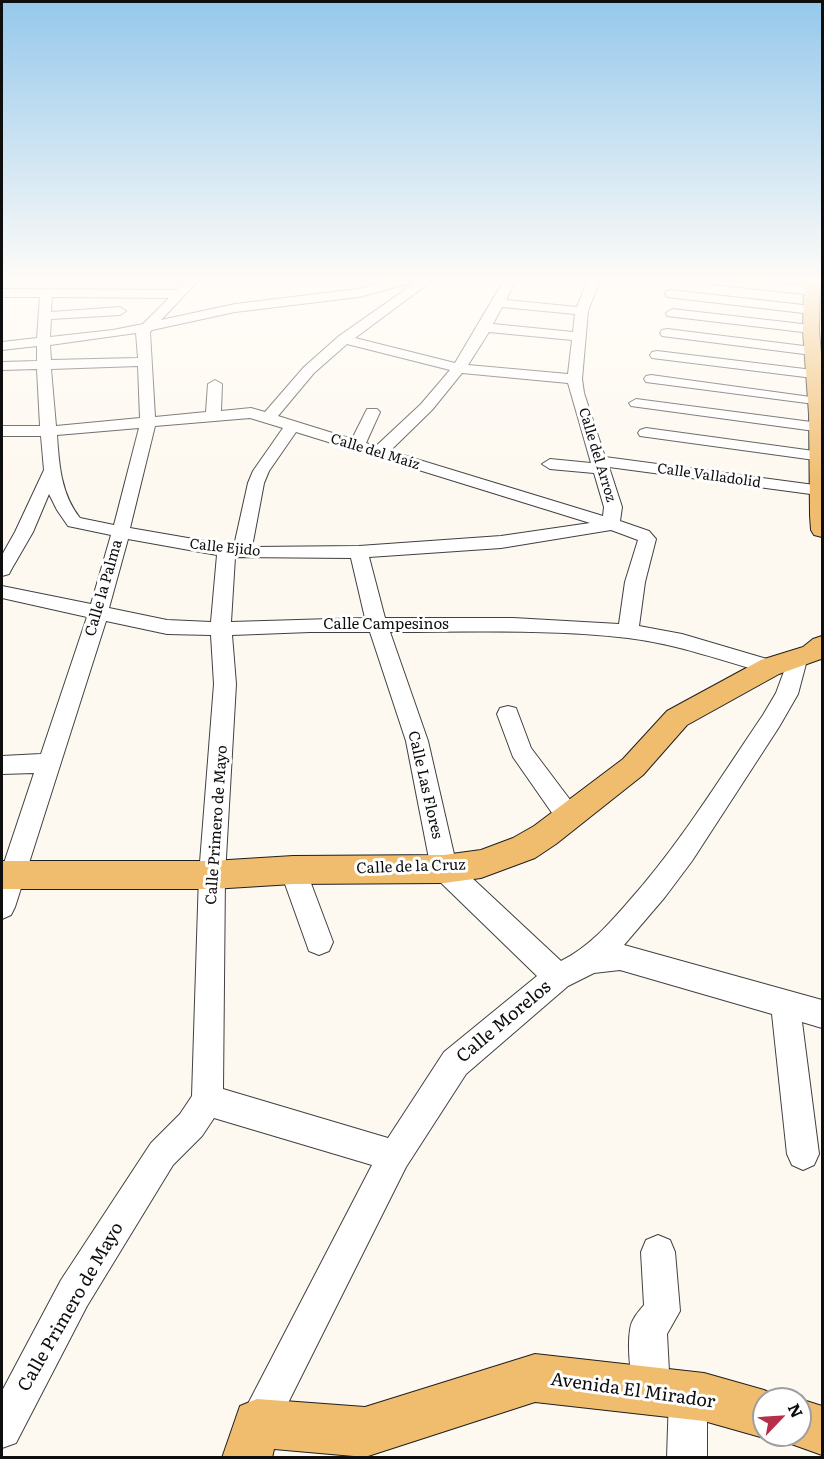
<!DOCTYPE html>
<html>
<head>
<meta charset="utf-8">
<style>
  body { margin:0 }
  #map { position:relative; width:824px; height:1459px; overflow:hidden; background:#fef9f0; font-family:Literata,serif }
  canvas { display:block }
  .frame { position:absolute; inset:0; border:3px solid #0e0e0e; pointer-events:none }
  .north { position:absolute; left:752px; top:1387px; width:60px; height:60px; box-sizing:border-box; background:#fff; border:2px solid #9f9f9f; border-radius:50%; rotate:65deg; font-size:16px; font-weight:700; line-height:24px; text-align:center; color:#0e0e0e }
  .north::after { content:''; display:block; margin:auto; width:21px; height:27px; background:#b62e4a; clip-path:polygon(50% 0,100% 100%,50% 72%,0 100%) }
</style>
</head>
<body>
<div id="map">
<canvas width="824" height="1459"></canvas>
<div class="frame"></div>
<div class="north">N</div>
</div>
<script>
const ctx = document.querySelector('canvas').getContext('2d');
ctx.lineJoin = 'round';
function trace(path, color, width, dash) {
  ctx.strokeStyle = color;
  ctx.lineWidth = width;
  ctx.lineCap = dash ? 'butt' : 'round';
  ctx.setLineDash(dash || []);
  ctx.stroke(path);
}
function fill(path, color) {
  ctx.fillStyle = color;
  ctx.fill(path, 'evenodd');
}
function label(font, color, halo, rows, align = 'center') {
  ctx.font = font + ' Literata,serif';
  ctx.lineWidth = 6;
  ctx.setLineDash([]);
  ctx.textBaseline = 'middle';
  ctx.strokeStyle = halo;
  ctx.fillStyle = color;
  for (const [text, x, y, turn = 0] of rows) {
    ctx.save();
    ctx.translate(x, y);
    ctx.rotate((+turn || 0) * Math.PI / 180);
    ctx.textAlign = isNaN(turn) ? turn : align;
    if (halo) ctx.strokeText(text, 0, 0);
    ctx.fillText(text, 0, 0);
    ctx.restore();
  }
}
const minor = new Path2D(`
  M186,280H199L161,320L235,304L358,289L392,280H412L410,283L359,297L235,312L152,330L150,332L155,417L206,412L208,384L215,380L222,384L221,411L251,408L265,412L304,367L339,336L419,280H433L355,338L455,363L504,280H516L506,300L577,307L588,280H600L588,311L582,379L584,393L605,457L822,486V494L818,495L609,467L622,507L620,521L649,531L656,539L645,582L639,626L682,634L777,662L781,667L777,672L770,674C723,661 677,644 628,638C552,629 467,632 390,632L428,741L456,863L561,961C589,947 608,925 629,901C680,844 720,778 763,715L776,693L790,655L797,653L804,655L807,660L798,694L779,727L692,861L665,897L624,945L822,1000V1028L802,1022L819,1154L814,1165L803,1170L792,1165L787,1154L772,1014L620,970L594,973L568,986L466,1074L406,1167L271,1437L257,1442L243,1437L238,1423L372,1165L214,1118L202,1136L173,1165L87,1306L16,1443L2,1448V1391L61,1280L151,1143L180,1114L192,1096L199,875L214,684L211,635L167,634L106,621L15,907L11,915L2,919V869L34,773L2,774V756L41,754L87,617L2,598V586L91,604L111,535L68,526L57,510L49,494L33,532L11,570L9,574L2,576V555L15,532L44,470L41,436H2V426H40L37,369L2,370V362L37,361V346L2,350V342L37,338L40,297H2V289L176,290ZM52,297L169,298L143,324L113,330L50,337L51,319L120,315L126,311L120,307L51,312ZM502,307L575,314L573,332L493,324ZM489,332L572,340L568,374L468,365ZM136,333L138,358L51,360L50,345ZM347,344L450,370L421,404L376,446L366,443L380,412L377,409H367L352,439L278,416L314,373ZM138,366L140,418L56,426L51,369ZM462,373L568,383L591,463L550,459L542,464L550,469L594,473L604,507L603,516L390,451L432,410ZM250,418L283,428L253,471L248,483L234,546L130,528L155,426ZM139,428L114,525L80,518C61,494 59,465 57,435ZM296,432L590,523L501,536L359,546L252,547L264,483L269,471ZM611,530L638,540L625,582L619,624L513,618H385L369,557L501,548ZM128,539L217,555L211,622L167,620L109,608ZM235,557L351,558L365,618L231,622ZM310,632H370L406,741L431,869L435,877L537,976L444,1052L388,1138L223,1089L225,875L236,684L232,635Z
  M706,280H747L813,287L819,291L813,295L712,284Z
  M671,290L812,306L818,310L812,314L667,297L665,294L667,291Z
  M672,309L811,325L818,329L811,333L667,316L666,313Z
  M667,329L812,347L819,351L812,355L662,336L660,333L662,330Z
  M657,351L813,370L820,374L813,378L652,358L650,355L652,352Z
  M651,375L818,398L822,399V405L646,382L644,379L646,376Z
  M636,399L819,423L822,424V432L631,406L629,403Z
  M646,428L821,452L822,461L640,436L638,433L640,430Z
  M508,706L516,708L531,748L577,809L580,816L577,823L568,826L559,823L513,757L497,714L500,708Z
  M293,859L302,862L306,870L333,942L329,951L319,955L309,951L280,870L284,862Z
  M658,1235L670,1240L675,1252L680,1311L667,1334L670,1391L664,1404L651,1410L638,1404C631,1388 627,1348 630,1330C631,1320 638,1312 644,1305L641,1252L646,1240Z
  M688,1377L701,1383L707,1396V1458H667L669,1396L675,1383Z`);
const major = new Path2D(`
  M804,280H820L819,331L822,364V537L814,535L811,530L810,515L809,414L803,331Z
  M822,636L821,659L779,674L687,725L643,775L556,844L535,858L481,878L444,883L293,884L212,889H2V861H212L293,856L444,855L481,850L513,838L534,826L623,759L667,711L761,660L803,647L813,639Z
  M535,1354L704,1373L764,1390L782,1399H764V1435H772L764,1438L704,1421L535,1402L365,1457L274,1449L272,1458H222L240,1406L257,1399L365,1407Z
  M800,1399L822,1406V1455L783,1441L780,1435H800Z`);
trace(minor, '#414141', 2);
trace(major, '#1f1f1f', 2);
fill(minor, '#fff');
fill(major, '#f0bc6e');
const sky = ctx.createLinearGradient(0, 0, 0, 484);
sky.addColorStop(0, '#95c8ec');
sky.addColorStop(0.58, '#fffcf8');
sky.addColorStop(1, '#fffcf800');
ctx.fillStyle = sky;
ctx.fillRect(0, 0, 824, 484);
label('14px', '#0e0e0e', '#fff', [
  ["Calle del Maíz",375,452,17],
  ["Calle del Arroz",597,455,73],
  ["Calle Valladolid",709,476,8],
  ["Calle Ejido",225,548,6]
]);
label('15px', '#0e0e0e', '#fff', [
  ["Calle la Palma",104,588,-74],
  ["Calle Campesinos",386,625],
  ["Calle Las Flores",425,785,77],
  ["Calle Primero de Mayo",217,825,-86],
  ["Calle de la Cruz",411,867,-2]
]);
label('18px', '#0e0e0e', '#fff', [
  ["Calle Morelos",504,1022,-40],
  ["Calle Primero de Mayo",71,1307,-60],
  ["Avenida El Mirador",633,1391,8]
]);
</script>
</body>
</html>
